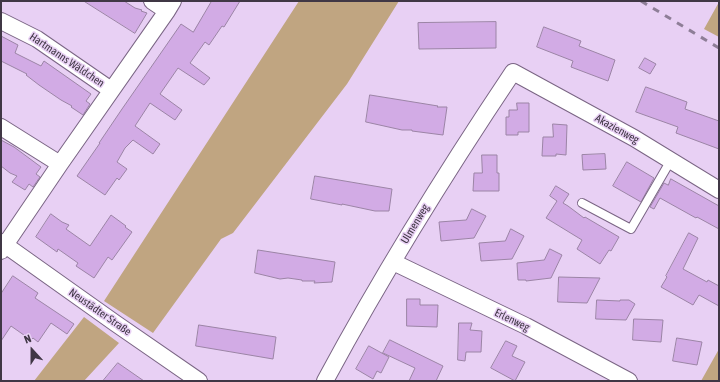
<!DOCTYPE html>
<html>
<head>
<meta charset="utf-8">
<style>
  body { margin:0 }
  #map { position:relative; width:720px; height:382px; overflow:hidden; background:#e8d0f4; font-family:"Asap Condensed",sans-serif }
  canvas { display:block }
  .frame { position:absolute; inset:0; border:2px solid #403745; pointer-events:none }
  .north { position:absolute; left:12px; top:330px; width:40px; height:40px; -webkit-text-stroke:3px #e8d0f4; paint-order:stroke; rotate:339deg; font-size:11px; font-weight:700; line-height:16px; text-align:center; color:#403745 }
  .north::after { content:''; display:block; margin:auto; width:14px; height:18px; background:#403745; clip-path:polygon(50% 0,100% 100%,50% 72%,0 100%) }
</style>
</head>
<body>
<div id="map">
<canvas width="720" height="382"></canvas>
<div class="frame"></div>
<div class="north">N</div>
</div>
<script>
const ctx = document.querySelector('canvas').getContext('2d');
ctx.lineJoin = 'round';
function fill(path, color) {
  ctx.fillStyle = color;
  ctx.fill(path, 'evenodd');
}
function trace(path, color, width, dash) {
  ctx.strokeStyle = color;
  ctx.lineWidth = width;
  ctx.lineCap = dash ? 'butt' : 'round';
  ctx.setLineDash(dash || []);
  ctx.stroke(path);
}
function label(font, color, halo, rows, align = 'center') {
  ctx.font = font + ' "Asap Condensed",sans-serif';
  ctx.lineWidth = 3;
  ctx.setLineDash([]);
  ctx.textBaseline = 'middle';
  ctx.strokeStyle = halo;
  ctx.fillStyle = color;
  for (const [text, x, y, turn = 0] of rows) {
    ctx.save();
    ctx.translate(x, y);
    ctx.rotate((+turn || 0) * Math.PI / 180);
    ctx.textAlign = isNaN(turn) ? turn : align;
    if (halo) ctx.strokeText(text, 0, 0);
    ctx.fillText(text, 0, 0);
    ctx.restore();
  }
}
fill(new Path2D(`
  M299,1H399L347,84L233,233L221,239L153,333L104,301Z
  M719,2V37L704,29Z
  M84,317L119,343L84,381H34Z
  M719,349V381H701Z`), '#c0a581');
const building = new Path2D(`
  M84,1H124L135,8L142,10L141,11L147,13L135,33Z
  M212,1H240L224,27L222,26L209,45L205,42L190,63L210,78L204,85L178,68L160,94L182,110L175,120L150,103L135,126L160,144L153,154L133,140L125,148L117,162L127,169L119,180L117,178L105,195L77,176L100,143H99L122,109L181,24L193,32Z
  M496,22V48L419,49L418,23Z
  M544,27L581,41L579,46L615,60L608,81L571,67L573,61L537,47Z
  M1,36L18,45L15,53L41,66L44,61L91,94L86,101L90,104L83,115L71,107L72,106L61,100L39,85L26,75L27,74L1,61Z
  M645,58L656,64L650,74L639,68Z
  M646,87L687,102L685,109L719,121V149L676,133L678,127L636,112Z
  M370,95L438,106L437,107H447L443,135L412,131V130H402L366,122Z
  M517,103H529V132H518V135H506V117H509V110H517Z
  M553,124L567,125L566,155L556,154V156H542L543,137H553Z
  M1,140L14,147L41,167L36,174L40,177L33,187L29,184L25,190L12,182L17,176L10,173L1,166Z
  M605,154L606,169L583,170L582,155Z
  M482,155H497V173H499V191H473L474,173H482Z
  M627,162L654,178L641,202L613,186Z
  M315,176L392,189L389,211H375L342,204V205L311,199Z
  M671,179L719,206V229L697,217L696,218L660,198L654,209L650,207L664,183L668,185Z
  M556,186L569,194L563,203L568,206L584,218L585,217L619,237L611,251L609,250L600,264L577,249L582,240L546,218L557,201L550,196Z
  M472,209L486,216L474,238L441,241L439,222L466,220Z
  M51,214L62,222L69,225L66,229L90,246L111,215L126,226L125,227L132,232L112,260L108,257L94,278L76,266L78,263L58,249L57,252L36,237Z
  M511,229L524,236L512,259L481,261L479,243L505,241Z
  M689,233L698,238L683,269L707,282L708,280L719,286V306L699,295L693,305L661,287L667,277L666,276Z
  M550,249L562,255L551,278L526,281V280H518L517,263L544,260Z
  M258,250L335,262L332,282L314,283L315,281H302V280L288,278L280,279L255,273Z
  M13,276L38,293L35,298L74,324L67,334L51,323L38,342L33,338L31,340L11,326L1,341V294Z
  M559,277L600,278L587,303L558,302Z
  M407,299H420V305H438L437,327L407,326Z
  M597,300L620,301V300H629L635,304L626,320L596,319Z
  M634,319L663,320L661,342L633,340Z
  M459,323H472L470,330L482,331L481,352H466L465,361L458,360Z
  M199,325L276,337L273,359L196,346Z
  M677,338L702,342L697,365L673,361Z
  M390,340L443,366L436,381H409L415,368L383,353Z
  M506,341L517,346L512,356L525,362L515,381L491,368Z
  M369,346L389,357L381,373L377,371L373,379L356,369Z
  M118,363L144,381H103Z`);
fill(building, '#d2abe5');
trace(building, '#9b84a5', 1);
const lane = new Path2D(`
  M582,203L631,229L671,160`);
const street = new Path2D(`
  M152,1L167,11
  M1,21L37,39L111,90
  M1,127L60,164
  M1,242L115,323L199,381
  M1,251L60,164L167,11L173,1
  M393,262L526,326L629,381
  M325,381C382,275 446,172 513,72L634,138L719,190`);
trace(lane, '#7a6584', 10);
trace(street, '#7a6584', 18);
trace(lane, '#fff', 8);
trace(street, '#fff', 16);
trace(new Path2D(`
  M641,1L719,48`), '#8e7e97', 3, [7, 7]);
label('11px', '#403745', '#e8d0f4', [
  ["Hartmanns Wäldchen",67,60,34],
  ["Akazienweg",617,129,29],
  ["Ulmenweg",415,224,-59],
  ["Neustädter Straße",100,312,35],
  ["Erlenweg",512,320,26]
]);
</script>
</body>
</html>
